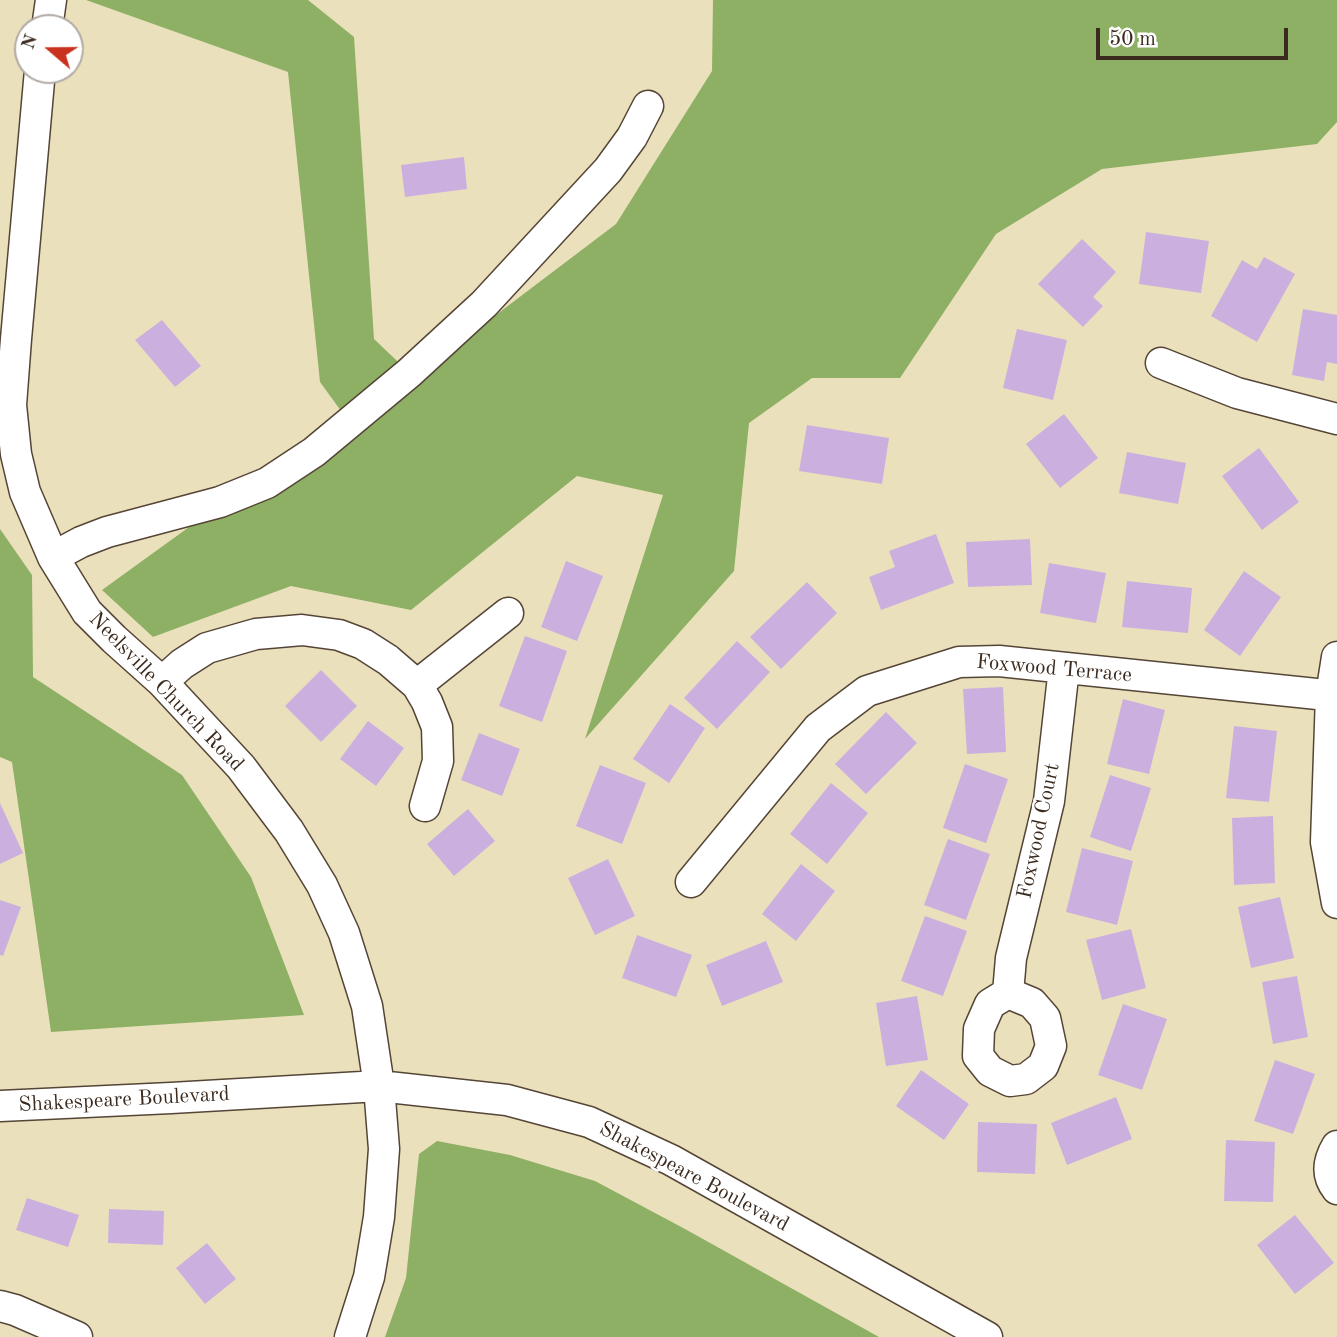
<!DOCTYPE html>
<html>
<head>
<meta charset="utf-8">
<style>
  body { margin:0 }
  #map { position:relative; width:1337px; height:1337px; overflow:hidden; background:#ebe0bc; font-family:"Old Standard TT",serif }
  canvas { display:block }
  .north { position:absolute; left:14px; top:14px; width:70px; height:70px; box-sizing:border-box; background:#fff; border:2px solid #b1aaa5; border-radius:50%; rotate:290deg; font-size:19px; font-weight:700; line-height:28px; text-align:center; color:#3b2a1e }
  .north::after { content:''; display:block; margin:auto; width:24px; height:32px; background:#c8321e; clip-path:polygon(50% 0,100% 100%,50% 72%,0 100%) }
  .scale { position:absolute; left:1096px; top:28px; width:192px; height:32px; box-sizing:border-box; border:4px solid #3b2a1e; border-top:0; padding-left:9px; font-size:21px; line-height:24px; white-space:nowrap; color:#3b2a1e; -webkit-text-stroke:5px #fff; paint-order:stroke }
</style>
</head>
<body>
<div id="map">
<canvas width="1337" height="1337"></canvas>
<div class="north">N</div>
<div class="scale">50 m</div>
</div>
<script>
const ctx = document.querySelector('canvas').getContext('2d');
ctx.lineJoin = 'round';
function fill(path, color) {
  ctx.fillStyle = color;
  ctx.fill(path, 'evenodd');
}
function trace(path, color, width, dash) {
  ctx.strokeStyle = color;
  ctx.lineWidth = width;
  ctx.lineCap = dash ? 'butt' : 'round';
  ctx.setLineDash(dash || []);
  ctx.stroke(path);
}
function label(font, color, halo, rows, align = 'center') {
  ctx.font = font + ' "Old Standard TT",serif';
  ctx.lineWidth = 5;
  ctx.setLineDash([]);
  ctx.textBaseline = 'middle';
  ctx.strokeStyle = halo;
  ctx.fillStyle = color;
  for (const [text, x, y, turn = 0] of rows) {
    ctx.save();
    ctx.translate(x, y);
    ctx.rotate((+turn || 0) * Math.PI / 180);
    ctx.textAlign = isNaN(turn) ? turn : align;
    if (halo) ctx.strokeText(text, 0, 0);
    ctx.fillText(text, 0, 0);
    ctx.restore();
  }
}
fill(new Path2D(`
  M86,0H308L354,37L374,339L414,377L616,224L712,71L713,0H1337V122L1317,144L1102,169L996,234L900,378H812L749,423L734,571L585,739L663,495L577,476L411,610L291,586L153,637L102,590L344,415L320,382L288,72Z
  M0,529L32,575L33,677L182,775L251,877L304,1015L51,1032L12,762L0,757Z
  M437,1141L510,1155L595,1181L685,1229L879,1337H385L406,1278L419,1154Z`), '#8db064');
fill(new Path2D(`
  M464,157L467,189L405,197L401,165Z
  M1146,232L1209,241L1201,293L1139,284Z
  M1082,239L1116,272L1093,297L1103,306L1083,327L1038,284Z
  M1264,257L1295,274L1257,342L1211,316L1242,260L1257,269Z
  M1303,309L1337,315V364L1327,362L1324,381L1292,375Z
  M162,320L201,366L175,387L135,340Z
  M1017,329L1067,340L1053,400L1003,388Z
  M1064,414L1098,458L1060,488L1026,444Z
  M807,425L889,438L882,484L799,471Z
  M1259,448L1299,502L1262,530L1222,476Z
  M1127,452L1186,463L1178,504L1119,493Z
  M936,534L954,583L881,610L869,577L895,567L889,551Z
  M1030,539L1032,585L968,587L966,542Z
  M566,561L603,576L577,641L541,627Z
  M1049,563L1106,573L1096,623L1040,613Z
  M1244,571L1281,597L1240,656L1204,630Z
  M1127,581L1192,588L1188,633L1122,627Z
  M807,582L837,613L781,669L750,637Z
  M525,636L567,651L542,722L499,706Z
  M737,641L770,672L717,729L684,698Z
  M321,670L357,706L321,742L285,706Z
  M1003,687L1006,752L967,754L963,689Z
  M1123,699L1165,710L1149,774L1107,764Z
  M670,704L705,728L669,783L633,759Z
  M886,712L917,743L866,794L835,764Z
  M368,721L404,748L376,786L340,759Z
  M1234,726L1277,731L1269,802L1226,798Z
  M479,733L520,749L502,796L461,780Z
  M965,764L1008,779L986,843L943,828Z
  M600,765L646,783L622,844L576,826Z
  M1110,775L1151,788L1131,851L1090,837Z
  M831,783L868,813L827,864L790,834Z
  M0,803L23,853L0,864Z
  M468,809L495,841L454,876L427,844Z
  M1273,816L1275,883L1234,885L1232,818Z
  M948,839L990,854L966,920L924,905Z
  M1082,848L1133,861L1117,925L1066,912Z
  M608,859L635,916L595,935L568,878Z
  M801,864L835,891L796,941L762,914Z
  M1280,897L1294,958L1251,968L1238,907Z
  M0,900L21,907L3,956L0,955Z
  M925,916L967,931L943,996L901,981Z
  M1131,929L1146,988L1102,1000L1086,940Z
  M637,935L692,955L676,997L622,978Z
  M766,941L783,982L722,1006L706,965Z
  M1297,976L1308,1037L1273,1044L1262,982Z
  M917,996L928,1060L886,1066L876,1003Z
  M1123,1004L1167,1019L1142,1090L1098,1075Z
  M1275,1060L1315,1074L1293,1134L1254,1121Z
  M921,1070L969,1104L944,1140L896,1106Z
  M1116,1097L1132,1139L1067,1165L1051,1123Z
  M978,1122L1037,1124L1035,1174L977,1172Z
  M1226,1140L1275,1142L1273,1202L1224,1201Z
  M27,1198L79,1215L68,1247L16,1230Z
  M109,1209L164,1211L163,1245L108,1243Z
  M1295,1215L1334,1263L1295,1294L1257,1245Z
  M207,1243L236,1279L205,1304L176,1268Z`), '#cbb0df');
const minor = new Path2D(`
  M47,28L51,0
  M40,70L16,339L11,405L16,454L25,492L53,557L87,612L114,639L162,682L241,767L289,831L322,885L344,933L367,1006L379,1086L384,1149L379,1217L369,1277L350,1337
  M1161,363L1237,393L1337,419
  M53,557L81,542L107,532L220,502L267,483L314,452L409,373L484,304L608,170L632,137L648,106
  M1337,657L1331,695L1326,842L1337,903
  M162,682L182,664L207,648L256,634L302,630L339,635L363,644L388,660L417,685L427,702L437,727L438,761L425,806
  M417,685L508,613
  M691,882L818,728L867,691L959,662L999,661L1337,696
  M1008,993L1032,1003L1045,1018L1051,1046L1043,1066L1026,1079L1010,1081L990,1071L978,1056L979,1029L990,1004L1008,993L1011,958L1049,801L1064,668
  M0,1106L171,1098L379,1086L507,1100L589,1122L671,1160L987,1337
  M1337,1146C1328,1161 1326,1175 1337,1189
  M0,1306L15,1310L77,1337`);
trace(minor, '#554536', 33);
trace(minor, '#fff', 30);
label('21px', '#3b2a1e', '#fff', [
  ["Foxwood Terrace",1054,669,5],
  ["Neelsville Church Road",166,692,46],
  ["Foxwood Court",1039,831,-78],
  ["Shakespeare Boulevard",124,1100,-3],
  ["Shakespeare Boulevard",694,1177,28]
]);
</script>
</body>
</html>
